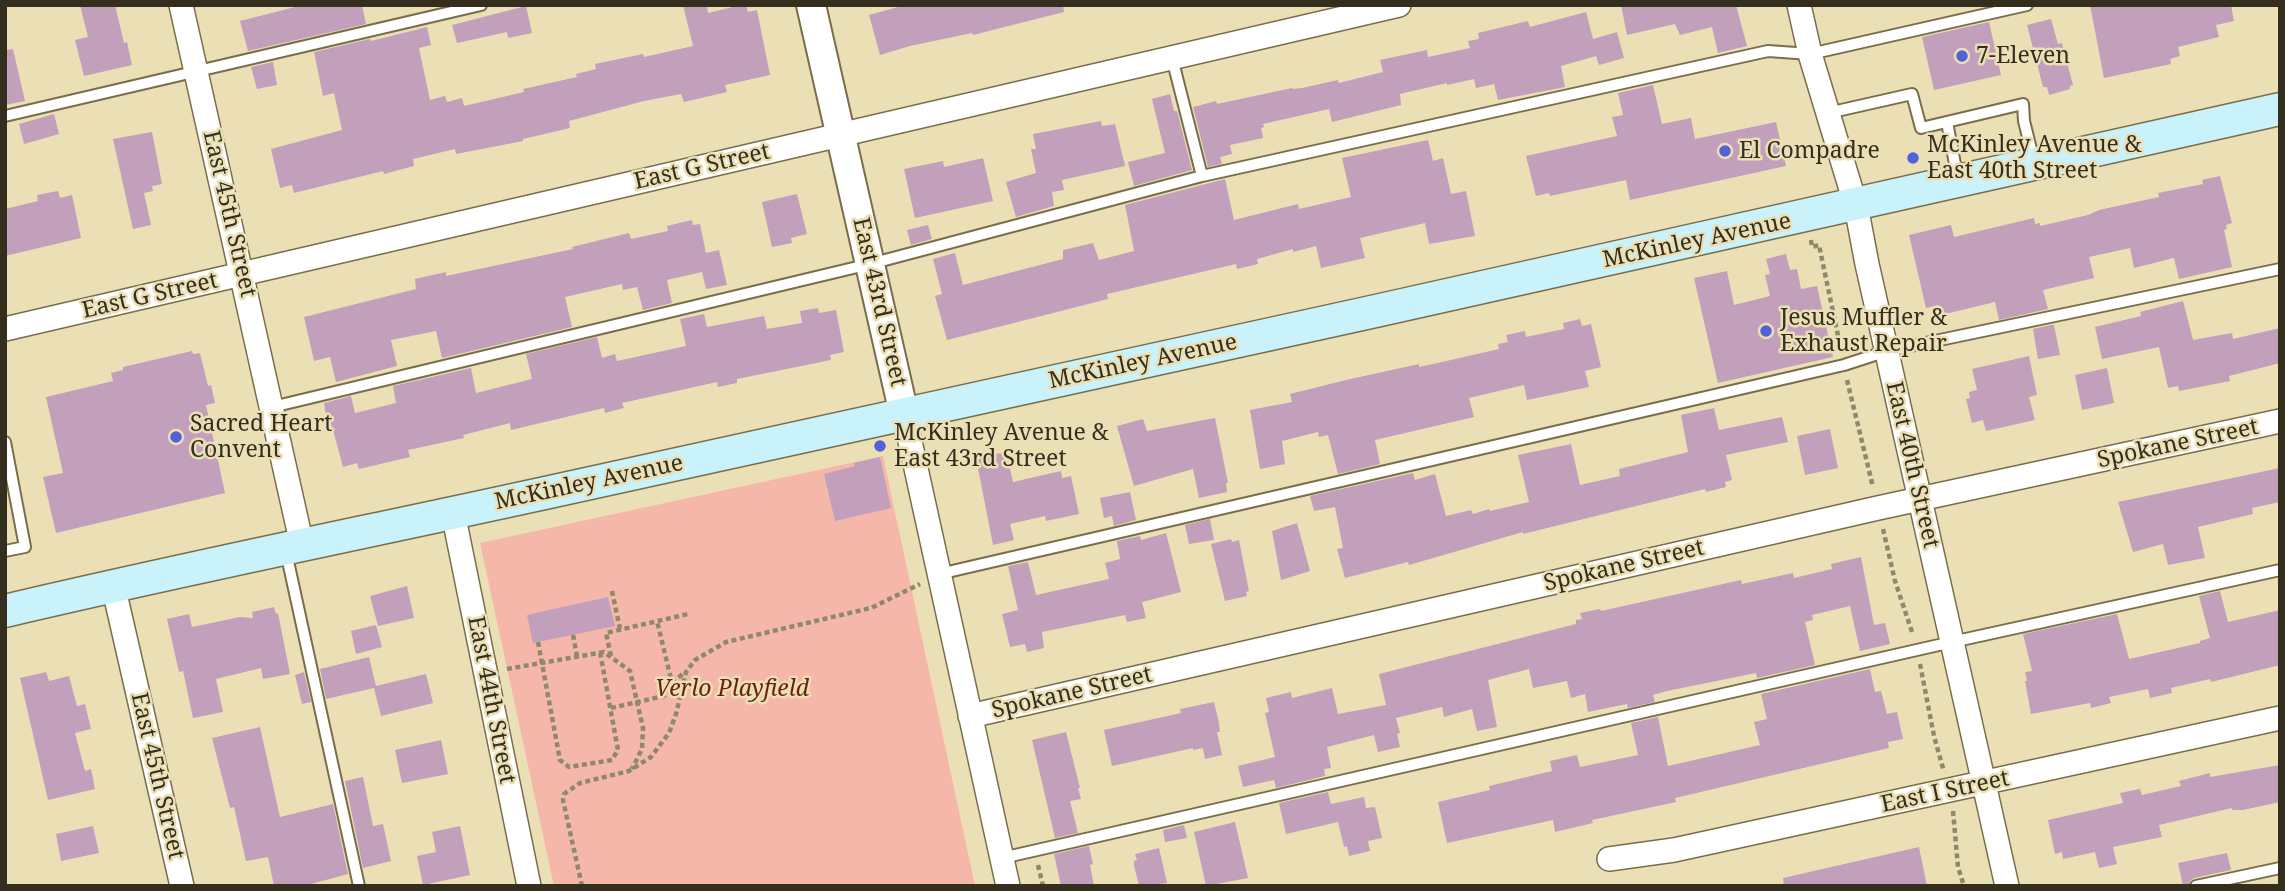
<!DOCTYPE html>
<html>
<head>
<meta charset="utf-8">
<style>
  body { margin:0 }
  #map { position:relative; width:2285px; height:891px; overflow:hidden; background:#ebdfb6; font-family:"Noto Serif",serif }
  canvas { display:block }
  .frame { position:absolute; inset:0; border:7px solid #332e1e; pointer-events:none }
</style>
</head>
<body>
<div id="map">
<canvas width="2285" height="891"></canvas>
<div class="frame"></div>
</div>
<script>
const ctx = document.querySelector('canvas').getContext('2d');
ctx.lineJoin = 'round';
function fill(path, color) {
  ctx.fillStyle = color;
  ctx.fill(path, 'evenodd');
}
function trace(path, color, width, dash) {
  ctx.strokeStyle = color;
  ctx.lineWidth = width;
  ctx.lineCap = dash ? 'butt' : 'round';
  ctx.setLineDash(dash || []);
  ctx.stroke(path);
}
function label(font, color, halo, rows, align = 'center') {
  ctx.font = font + ' "Noto Serif",serif';
  ctx.lineWidth = 5;
  ctx.setLineDash([]);
  ctx.textBaseline = 'middle';
  ctx.strokeStyle = halo;
  ctx.fillStyle = color;
  for (const [text, x, y, turn = 0] of rows) {
    ctx.save();
    ctx.translate(x, y);
    ctx.rotate((+turn || 0) * Math.PI / 180);
    ctx.textAlign = isNaN(turn) ? turn : align;
    if (halo) ctx.strokeText(text, 0, 0);
    ctx.fillText(text, 0, 0);
    ctx.restore();
  }
}
fill(new Path2D(`
  M883,456L975,886H554L480,543Z`), '#f4b7a9');
fill(new Path2D(`
  M80,5H115L124,43L127,42L132,65L84,76L75,40L88,37Z
  M303,5H362L366,24L248,51L240,21Z
  M683,5H707L708,13L741,5H746L748,12L757,10L770,75L725,85L727,92L684,102L681,94L644,101L569,121L570,128L523,139V141L456,154L455,149L413,159L414,166L384,174L383,171L294,193L292,185L280,188L271,149L342,130L334,93L323,96L314,52L370,39L371,41L427,27L431,45L419,48L430,100L445,96L447,102L462,98L464,106L524,92L523,89L577,77L576,74L596,69L595,64L643,54L644,57L693,46Z
  M898,5H1063L1064,12L973,35L972,33L910,46L880,55L869,15L898,7Z
  M1621,5H1736L1747,46L1718,53L1712,27L1680,35L1675,24L1627,35Z
  M2090,5H2231L2234,21L2216,25L2219,37L2178,47L2180,56L2170,59L2171,64L2104,78Z
  M526,6L532,33L508,38L507,32L457,43L452,25Z
  M1586,12L1593,39L1617,32L1624,58L1599,65L1596,56L1561,66L1565,87L1498,100L1494,84L1476,88L1474,79L1447,85V83L1400,94L1401,105L1332,122L1329,109L1263,124L1264,127L1261,128L1263,138L1230,145L1232,154L1220,157L1222,164L1208,167L1193,107L1216,101L1217,104L1292,88L1293,89L1302,88L1338,80L1339,83L1383,72L1380,60L1427,50L1428,57L1470,48L1468,41L1479,39L1478,33L1528,21L1530,27Z
  M2051,19L2058,44L2062,43L2073,85L2070,86V89L2049,95L2047,87H2043L2027,25Z
  M1989,22L2001,75L1934,90L1922,37Z
  M13,49L25,101L5,105V50Z
  M273,62L277,85L257,89L251,67Z
  M1653,85L1662,124L1691,118L1695,139L1776,122L1786,166L1630,200L1626,180L1550,196L1549,193L1536,196L1526,156L1617,136L1612,117L1623,115L1618,93Z
  M1170,94L1174,111H1177L1192,170L1134,186L1128,162L1165,153L1152,99Z
  M54,114L59,134L24,144L19,124Z
  M1101,121L1102,126L1115,124L1125,166L1062,180L1064,190L1052,192L1054,206L1016,217L1006,182L1036,173L1031,149H1036L1033,134Z
  M152,132L162,184L152,186L153,191L144,193L151,225L133,229L113,139Z
  M1428,140L1433,161L1443,158L1451,194L1466,191L1475,236L1429,244L1425,223L1360,238L1365,258L1321,268L1316,246L1293,252V249L1257,259L1258,264L1237,269L1236,264L1107,294L1108,299L947,340L935,296L942,294L933,259L955,253L963,285L1063,259V250L1093,243L1099,260L1134,251L1125,205L1225,179L1234,220L1298,204L1299,209L1351,197L1342,158Z
  M983,158L993,201L915,218L904,169L943,161L944,167Z
  M2220,176L2232,223L2226,225L2227,229L2224,230L2232,267L2179,279L2174,258L2134,268L2130,248L2089,257L2094,278L2043,290L2048,309L1999,320L1995,302L1941,315L1939,305L1926,308L1909,235L1951,225L1954,237L2034,218L2035,224L2040,223V226L2088,215L2099,210L2159,197L2158,193L2203,184L2202,180Z
  M58,191L60,198L72,195L81,238L5,256V209L38,201L37,195Z
  M797,194L807,234L791,238L792,243L772,247L762,202Z
  M692,220L693,225L700,224L706,253L719,250L727,285L706,289L702,272L667,280L672,303L643,310L637,287L623,290L622,284L565,297L572,327L442,358L436,331L391,340L397,366L336,382L330,357L314,361L304,317L416,289L415,279L446,272V276L573,249L572,247L629,233L631,239L668,231L667,226Z
  M928,225L932,239L911,245L907,230Z
  M1786,254L1790,270L1797,269L1801,289L1817,286L1833,357L1718,383L1694,278L1727,271L1734,305L1770,296L1765,275L1770,274L1766,259Z
  M2183,301L2193,340L2232,333L2233,339L2280,328V363L2229,376L2230,381L2179,391L2178,386L2168,388L2159,347L2102,359L2095,327L2141,316L2140,312Z
  M818,308L819,313L836,310L844,352L830,355L831,360L737,379V383L718,387L717,382L622,403L624,408L605,413L604,408L511,430L510,423L463,435L464,438L408,450L410,457L359,469L357,463L343,467L332,426L329,427L326,415L324,403L351,396L355,413L396,403L393,386L471,368L476,393L532,379L526,354L597,337L602,358L615,354L617,361L686,346L680,319L704,314L707,327L764,316L767,329L802,323L800,311Z
  M1580,319L1582,326L1591,324L1601,367L1585,371L1589,387L1527,400L1524,385L1469,398L1474,417L1375,440L1380,464L1338,474L1328,435L1319,437L1318,432L1282,441L1285,464L1260,469L1250,410L1292,402L1290,394L1346,380L1419,364V367L1442,362L1499,349L1498,344L1508,342L1506,335L1525,331L1526,337L1564,329L1563,323Z
  M2051,325H2054L2060,355L2038,359L2033,329Z
  M192,351L193,354L200,353L208,386L211,385L215,403L206,405L225,493L56,533L43,477L63,473L46,397L113,381L111,373L123,370V367Z
  M2029,356L2037,395L2029,397L2035,420L1986,431L1983,420L1972,423L1966,399L1970,398L1969,392L1977,390L1972,369Z
  M2107,368L2114,403L2082,410L2075,375Z
  M1714,408L1719,430L1782,417L1788,442L1726,455L1732,480L1725,482L1726,487L1706,492L1705,489L1523,534V532L1409,565L1408,562L1345,578L1337,549L1343,548L1335,507L1314,511L1310,496L1413,473L1415,480L1435,474L1446,516L1471,510L1473,514L1489,509L1490,511L1529,502L1518,455L1571,444L1580,485L1620,476L1619,469L1688,452L1681,415Z
  M1215,418L1228,483H1226L1227,492L1199,498L1193,469L1134,486L1117,426L1143,419L1147,431Z
  M1830,429L1838,468L1805,475L1797,436Z
  M1006,452L1013,482L1061,471L1062,478L1071,476L1079,514L1046,521L1045,516L1010,524L1014,540L993,545L976,458Z
  M880,457L891,508L835,521L824,474L855,466L854,463Z
  M2280,468V502L2252,508L2253,514L2198,527L2205,558L2168,565L2163,544L2133,552L2118,502Z
  M1130,492L1136,520L1114,526L1112,516L1104,518L1100,498Z
  M1210,519L1214,540L1189,544L1185,525Z
  M1297,523L1310,571L1281,580L1272,531Z
  M1166,533L1181,592L1142,602L1146,618L1127,622L1125,615L1042,632L1044,648L1027,652L1025,644L1010,647L1002,614L1018,610L1008,566L1028,562L1036,595L1109,579L1105,563L1120,559L1117,541L1140,536L1141,540Z
  M1231,539L1232,542L1239,540L1249,591L1246,592L1247,596L1225,601L1211,544Z
  M1861,557L1874,625L1885,623L1890,644L1860,651L1850,606L1812,615L1813,620L1805,622L1815,665L1757,678L1756,673L1667,691L1653,695L1655,702L1628,708L1627,704L1588,712L1585,694L1571,698L1567,681L1533,688L1529,669L1488,680L1497,727L1477,731L1472,709L1444,717L1442,707L1396,718L1400,733L1397,734L1400,747L1378,752L1374,735L1327,747L1331,768L1324,769L1325,776L1276,788L1274,780L1243,787L1238,766L1275,757L1265,713L1269,712L1266,698L1291,692L1292,698L1332,688L1338,714L1386,705L1379,674L1576,624V620L1582,619L1580,613L1600,609L1601,611L1741,580L1742,584L1793,573L1794,578L1832,569L1831,564Z
  M407,586L414,618L378,626L370,596Z
  M2220,591L2228,622L2280,610V665L2211,682L2210,679L2171,688L2172,693L2150,698L2148,689L2109,697L2111,703L2091,708L2090,703L2031,714L2025,681H2027L2025,672L2032,671L2023,634L2117,614L2129,659L2200,643V641L2210,638L2199,596Z
  M608,597L615,626L533,643L527,615Z
  M274,607L276,614L278,613L290,674L263,679L261,668L216,679L223,712L193,718L183,671L179,672L167,619L189,614L192,627L240,617L253,618L252,612Z
  M376,625L382,647L356,654L351,631Z
  M369,657L376,686L426,674L433,703L381,716L374,688L326,699L320,669Z
  M1870,669L1875,692L1881,691L1887,714L1897,712L1903,739L1888,742L1889,748L1675,798L1676,802L1592,820L1593,823L1555,832L1553,820L1447,843L1438,802L1490,790L1489,786L1552,771L1550,761L1577,755L1580,767L1638,755L1631,723L1658,717L1668,766L1760,745L1754,722L1767,719L1761,694Z
  M46,672L49,681L69,676L77,706L85,704L91,729L75,733L85,771L91,769L95,789L48,800L20,678Z
  M304,672L311,702L302,704L295,675Z
  M1214,702L1219,723L1220,732H1217L1222,755L1205,759L1203,748L1193,750V748L1112,766L1104,730L1181,713L1180,709Z
  M260,727L280,817L333,804L348,874L304,886H274L268,857L246,861L234,807L230,808L212,738Z
  M1066,732L1080,788H1078L1081,799L1070,801L1078,833L1055,838L1032,740Z
  M441,740L448,774L402,783L395,750Z
  M2280,765V802L2243,810H2232V808L2159,825L2162,837L2113,847L2117,864L2099,868L2095,852L2063,859L2062,852L2055,854L2048,820L2123,803L2120,793L2140,789L2142,795L2181,786L2179,781L2210,773V777Z
  M363,777L373,826L383,824L391,861L363,868L345,781Z
  M1328,792L1331,804L1364,797L1366,808L1375,807L1382,838L1368,841L1370,851L1349,856L1347,846L1344,847L1338,822L1286,834L1279,803Z
  M1235,822L1248,878L1206,886L1194,832Z
  M1184,825L1187,838L1165,842L1163,830Z
  M93,826L99,853L61,861L56,834Z
  M460,826L470,875L423,885L417,856L436,852L432,832Z
  M1089,846L1093,864L1090,865L1094,886H1061L1054,854Z
  M1919,847L1927,886H1784L1783,878Z
  M1159,848L1167,883L1139,886L1134,865V861L1137,860L1135,854Z
  M2227,853L2231,870L2194,878L2190,881L2188,886H2183L2178,863Z`), '#c2a0bb');
const service = new Path2D(`
  M1172,58L1202,176
  M1828,113L1912,94L1921,128L2023,104L2024,121L2034,161
  M5,116L481,5
  M1947,122L1958,180
  M272,407L870,264L1202,176L1768,51L1810,54L2027,5
  M5,442L25,547L5,551
  M286,552L359,886
  M939,574L1844,365L1887,351L2280,269
  M1002,858L1952,642L2280,570
  M2196,886L2280,868`);
const minor = new Path2D(`
  M181,5L302,545
  M1799,5L1810,54L1856,206L1867,264L2007,886
  M5,329L1399,5
  M904,414L1008,886
  M453,513L529,886
  M113,585L182,886
  M970,716L1878,508L2280,421
  M1609,859L1674,850L2280,718`);
const tertiary = new Path2D(`
  M811,5L904,414`);
const secondary = new Path2D(`
  M5,611C195,566 387,528 577,486C1145,361 1713,239 2280,109`);
trace(service, '#796e4a', 14);
trace(minor, '#796e4a', 26);
trace(tertiary, '#796e4a', 32);
trace(secondary, '#796e4a', 35);
trace(new Path2D(`
  M1811,240L1812,247L1819,245L1841,350
  M1847,380L1873,487
  M1883,529L1895,581L1913,635
  M612,591L620,629
  M573,635L577,656
  M538,642L560,760L569,767L612,760L618,750L600,652
  M611,656L606,633L688,614
  M1920,664L1934,736L1944,772
  M507,669L604,652L630,671L643,728L642,749L632,769
  M672,683L685,672
  M611,708L664,696L673,687L657,621
  M1953,811L1958,867L1964,886
  M1038,865L1043,886
  M582,886L563,800L564,794L580,783L629,771L651,757L669,733L676,714L686,672L695,660L726,642L871,608L920,584`), '#90886b', 4.5, [5, 3.5]);
trace(service, '#fff', 10);
trace(minor, '#fff', 23);
trace(tertiary, '#fff', 28);
trace(secondary, '#caf2fa', 32);
for (const [x, y, r, color] of [
  [1962,56,7,"#5261d7"],
  [1725,151,7,"#5261d7"],
  [1913,158,7,"#5261d7"],
  [1766,331,7,"#5261d7"],
  [176,437,7,"#5261d7"],
  [880,446,7,"#5261d7"]
]) {
  const dot = new Path2D();
  dot.arc(x, y, r, 0, 2 * Math.PI);
  ctx.fillStyle = color;
  ctx.fill(dot);
  trace(dot, '#ebdfb6', 2.5);
}
label('23px', '#332e1e', '#ebdfb6', [
  ["7-Eleven",1976,56],
  ["McKinley Avenue &",1927,145],
  ["East 40th Street",1927,171],
  ["El Compadre",1739,151],
  ["Jesus Muffler &",1780,318],
  ["Exhaust Repair",1780,344],
  ["Sacred Heart",190,424],
  ["Convent",190,450],
  ["McKinley Avenue &",894,433],
  ["East 43rd Street",894,459]
], 'left');
label('23px', '#332e1e', '#ebdfb6', [
  ["East G Street",702,167,-13],
  ["East 45th Street",229,214,77],
  ["McKinley Avenue",1697,241,-12],
  ["East G Street",150,296,-13],
  ["East 43rd Street",879,302,77],
  ["McKinley Avenue",1143,362,-12],
  ["Spokane Street",2178,444,-12],
  ["East 40th Street",1912,465,77],
  ["McKinley Avenue",589,483,-12],
  ["Spokane Street",1624,566,-13],
  ["Spokane Street",1072,693,-13],
  ["East 44th Street",491,700,79],
  ["East 45th Street",157,776,77],
  ["East I Street",1945,792,-12]
]);
label('italic 23px', '#6e1f0f', '#ebdfb6', [
  ["Verlo Playfield",732,689]
]);
</script>
</body>
</html>
